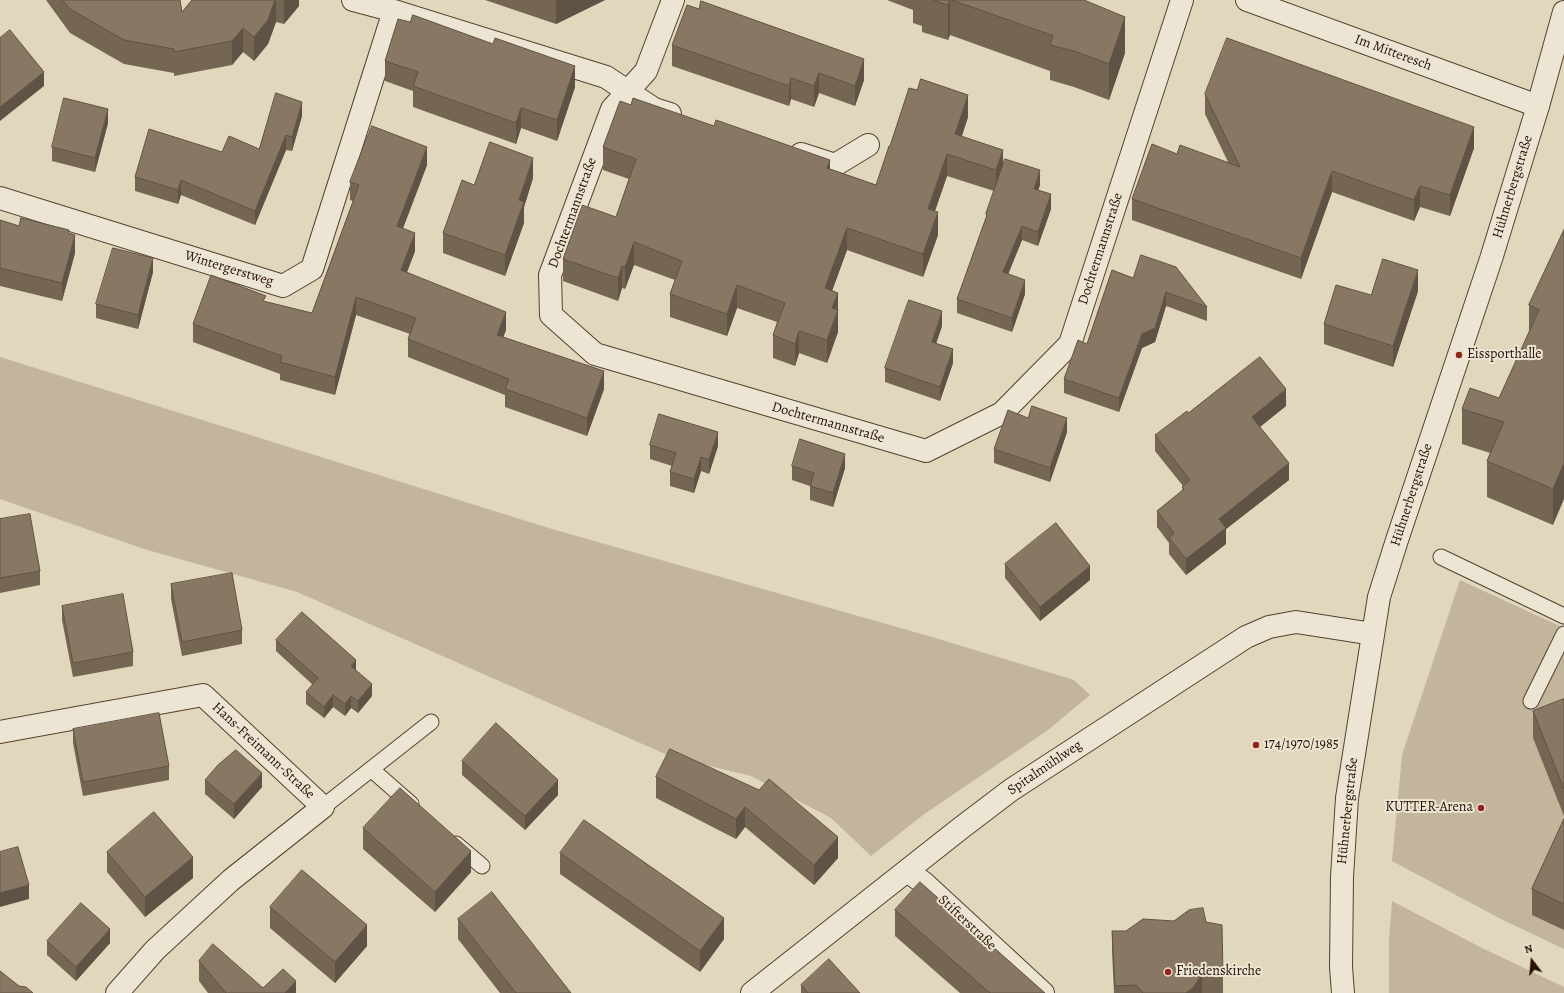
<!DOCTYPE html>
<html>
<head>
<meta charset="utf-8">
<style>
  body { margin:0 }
  #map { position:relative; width:1564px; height:993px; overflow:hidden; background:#e1d7bc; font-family:Alegreya,serif }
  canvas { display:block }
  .north { position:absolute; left:1512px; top:941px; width:40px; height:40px; -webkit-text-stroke:3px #ece5d3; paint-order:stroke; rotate:344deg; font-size:11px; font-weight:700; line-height:16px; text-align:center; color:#280f00 }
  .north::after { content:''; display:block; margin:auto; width:14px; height:18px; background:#280f00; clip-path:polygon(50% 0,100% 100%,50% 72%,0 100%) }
</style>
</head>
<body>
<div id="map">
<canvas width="1564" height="993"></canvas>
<div class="north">N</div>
</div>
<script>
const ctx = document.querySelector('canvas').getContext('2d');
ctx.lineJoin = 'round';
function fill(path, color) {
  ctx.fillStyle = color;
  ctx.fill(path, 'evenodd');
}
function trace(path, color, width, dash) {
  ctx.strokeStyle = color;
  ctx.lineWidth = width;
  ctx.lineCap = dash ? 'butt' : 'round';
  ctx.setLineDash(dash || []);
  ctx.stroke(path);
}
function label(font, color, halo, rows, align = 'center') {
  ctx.font = font + ' Alegreya,serif';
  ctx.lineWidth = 4;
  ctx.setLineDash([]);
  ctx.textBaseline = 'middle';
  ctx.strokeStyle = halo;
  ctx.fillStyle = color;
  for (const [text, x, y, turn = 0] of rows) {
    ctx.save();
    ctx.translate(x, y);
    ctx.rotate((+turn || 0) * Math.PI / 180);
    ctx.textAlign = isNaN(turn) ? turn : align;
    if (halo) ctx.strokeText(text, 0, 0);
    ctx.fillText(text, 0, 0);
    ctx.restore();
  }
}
fill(new Path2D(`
  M0,357L552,529L932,637L1074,680L1090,695L1048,730L923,815L871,856L831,818L751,776L672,757L297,592L144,549L0,499Z
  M1460,580L1564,628V949L1501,919L1392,861L1402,755Z
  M1392,901L1482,948L1564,987V993H1389V939Z`), '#c2b59c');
const service = new Path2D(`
  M1441,557L1564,616
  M1531,701L1564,634
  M371,769L411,804
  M323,807L431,722
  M456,844L482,866`);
const minor = new Path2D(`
  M353,0L394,11L606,77L654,109L670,114
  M673,0L646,71L612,109L550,275L551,315L595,354L926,451L1002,413L1070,344L1182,0
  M1247,0L1538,106
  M801,154L835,165L868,145
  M0,198L283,286L312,269L394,11
  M0,732L203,695L323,807L231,880L155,950L117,993
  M907,871L924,883L1043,993
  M752,993L961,828L1011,790L1246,637L1269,627L1296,622L1373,634`);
const tertiary = new Path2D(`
  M1343,993L1341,967L1342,877L1347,798L1379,597L1397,540L1491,259L1538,106L1564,12`);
trace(service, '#56412f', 17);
trace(minor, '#56412f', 24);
trace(tertiary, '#56412f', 24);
trace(service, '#ece5d3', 15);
trace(minor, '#ece5d3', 22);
trace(tertiary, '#ece5d3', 22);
fill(new Path2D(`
  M46,0H180L182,12L192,0H299V6L284,24L276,22L268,44L254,61L243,52L232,65L174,76V73L124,64L70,33Z
  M485,0H605L556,24Z
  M887,0H1084L1125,53L1109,100L1074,87L1050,80V71L950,35L948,40L922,32V26L913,23V10Z
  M672,45L864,80L855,106L819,93L814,107L791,99L789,106L672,66Z
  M385,61L575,87L557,141L521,128L516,144L413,107V91L385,81Z
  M1205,94L1474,148L1450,216L1420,207L1414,221L1332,192L1301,279L1132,220V199L1177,154L1228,162L1205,114Z
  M302,116L292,151L286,150L255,225L181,195L178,204L135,191V177L222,152L259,149Z
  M968,117L962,136L1003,165L1040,185L1038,190L1051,209L1038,246L1022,240L1008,274L1025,294L1012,332L957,313V299L986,218V214L994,191L947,176L935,211L938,235L923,277L847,250L832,291L838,293V332L827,363L799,353L795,366L773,358V335L777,322L737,308L727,336L670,317V294L675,280L634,265L625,289L622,288L618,301L563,281V259L616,217L629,179L603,170V147L830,169L876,185L890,146Z
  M108,123L95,172L52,161V147Z
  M427,165L403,228L415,251L407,272L506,330L503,337L604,389L587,436L505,407V395L408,357V339L410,334L356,315L335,395L280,380V374L193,342V324L266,302L312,313L353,201L350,200V182Z
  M533,178L524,207V223L505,276L443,253V233L474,185Z
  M0,220L19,226L69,233L75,253L62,301L0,286Z
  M1564,230L1553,525L1487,497V461L1490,453L1462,444V409L1499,398L1529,333V305Z
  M1112,270L1207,307V321L1166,306L1155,342L1142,348L1119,412L1064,393V379L1087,344Z
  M153,272L138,329L96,318V304Z
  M1418,291L1393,367L1324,344V324L1371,295Z
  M942,326L936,343L953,363L940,401L885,382V368Z
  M1286,406L1260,427L1289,480L1226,529V544L1186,575L1169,554V543L1157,527V511L1182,491L1183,486L1155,451V435L1188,413Z
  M1067,432L1050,482L994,463V449Z
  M650,445L718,446L709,474L701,471L694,493L670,486V472L672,466L650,459Z
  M792,466L845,468L833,507L810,500V486L792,480Z
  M0,519L40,571V585L0,593Z
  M1005,564L1090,580L1040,621L1005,578Z
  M171,584L242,630V644L182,656L171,599Z
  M62,606L133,652V666L73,677L62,620Z
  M276,640L356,671L372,696L358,713L351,708L345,716L333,707L324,718L306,704V692L313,685L276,651Z
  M1564,699V816L1533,738V711Z
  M73,729L169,766V780L83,796L73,743Z
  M670,749L838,858L814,885L745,827L736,839L656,798V777Z
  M462,761L558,795L525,830L462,775Z
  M205,780L262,787L234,819L205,794Z
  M1564,819V930L1532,915V889Z
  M363,828L471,872L435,912L363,849Z
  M107,852L193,878L145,917L107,872Z
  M560,853L724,939L700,972L560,874Z
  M270,907L367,946L335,983L270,928Z
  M895,910L1045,993H960L895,936Z
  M458,919L571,993H500L458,939Z
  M1206,922L1223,975V993H1114L1112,951V931H1126Z
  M47,941L110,943L76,981L47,955Z
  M199,961L263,988L296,993H208L199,981Z
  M801,985L860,993H801Z`), '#756654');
fill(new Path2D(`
  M275,0H276V22L268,44L254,61V37Z
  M284,0H299V6L284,24Z
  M556,0H605L556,24Z
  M950,0V35L948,40V5Z
  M1125,17V53L1109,100V64Z
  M243,28V52L232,65V41Z
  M864,59V80L855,106V86Z
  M575,66V87L557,141V120Z
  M44,72V86L0,121V107Z
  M819,73V93L814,107V86Z
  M791,78V99L789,106V86Z
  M968,95V117L955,156V134Z
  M302,102V116L292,151V137Z
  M521,108V128L516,144V123Z
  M108,109V123L95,172V158Z
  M1474,127V148L1450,216V195Z
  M286,135V150L255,225V211Z
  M427,147V165L397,244V226Z
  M1003,150V173L996,192V170Z
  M947,154V176L928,231V209Z
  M533,158V178L524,207V223L505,276V255L519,200Z
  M830,160V182L827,168Z
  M1040,170V185L1034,203V189Z
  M1332,171V192L1301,279V258Z
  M181,180V195L178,204V190Z
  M1420,186V207L1414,221V200Z
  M1051,194V209L1038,246V232Z
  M938,212V235L923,277V254Z
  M1022,226V240L1003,287V272Z
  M847,228V250L825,310V288Z
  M415,233V251L401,288V270Z
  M75,235V253L62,301V283Z
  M634,242V265L625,289V267Z
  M153,258V272L138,329V315Z
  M622,266V288L618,301V278Z
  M1418,270V291L1393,367V346Z
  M1025,280V294L1012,332V318Z
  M737,285V308L727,336V314Z
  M1166,292V306L1155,342L1142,348L1119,412V398L1142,334Z
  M838,293V332L827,363V340L832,308Z
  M356,297V315L335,395V377Z
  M942,311V326L932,356V342Z
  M506,312V330L497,353V335Z
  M799,331V353L795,366V344Z
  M953,349V363L940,401V387Z
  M604,371V389L587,436V418Z
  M1286,389V406L1252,433V417Z
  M1067,418V432L1050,482V468Z
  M718,432V446L709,474V460Z
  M845,454V468L833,507V493Z
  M701,457V471L694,493V479Z
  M1289,463V480L1226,529V544L1186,575V559L1219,519Z
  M1564,463V499L1553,525V489Z
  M1090,566V580L1040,621V607Z
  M356,660V672L351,666Z
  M372,684V696L358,713V701Z
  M333,695V707L324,718V707Z
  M351,696V708L345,716V704Z
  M262,773V787L234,819V804Z
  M558,780V795L525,830V816Z
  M745,807V827L736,839V819Z
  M838,837V858L814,885V865Z
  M471,851V872L435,912V892Z
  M193,857V878L145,917V897Z
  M29,885V899L0,907V893Z
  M724,918V939L700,972V951Z
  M367,925V946L335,983V962Z
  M110,929V943L76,981V967Z
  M1202,974V993H1186Z
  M296,981V993H285Z`), '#5f5345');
const building = new Path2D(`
  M63,0H180L182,12L192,0H275L268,20L254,37L243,28L232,41L174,52V49L124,40L70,9Z
  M934,0H950L948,5Z
  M952,0H1084L1125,17L1109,64L1074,51L1050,45L1053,36Z
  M701,1L864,59L855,86L819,73L814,86L791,78L789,86L672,45L687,5L699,9Z
  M413,15L493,44L495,38L575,66L557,120L521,108L516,123L413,86L418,72L385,61L398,19L410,22Z
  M10,30L44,72L0,107V38Z
  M1227,38L1474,127L1450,195L1420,186L1414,200L1332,171L1301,258L1132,199L1152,144L1177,154L1180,145L1240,167L1205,94Z
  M921,79L968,95L955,134L1003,150L996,170L947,154L928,209L938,212L923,254L847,228L825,288L838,293L832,308L838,310L827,340L799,331L795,344L773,335L785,303L737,285L727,314L670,294L682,261L634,242L625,267L622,266L618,278L563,259L582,205L616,217L636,159L603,147L620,101L631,105L633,98L714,126L716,120L830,160L827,168L876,185L889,146H890L909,88L917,90Z
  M276,93L302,102L292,137L286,135L255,211L181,180L178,190L135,177L149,129L222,152L229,136L259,149Z
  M64,98L108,109L95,158L52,147Z
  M372,126L427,147L397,226L415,233L401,270L506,312L497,335L604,371L587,418L505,389L509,379L408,339L416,318L356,297L335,377L280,362L282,356L193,324L211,275L266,296L263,301L312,313L359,185L350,182Z
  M490,142L533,158L519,200L524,202L505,255L443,233L462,180L474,185Z
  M1005,159L1040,170L1034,189L1051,194L1038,232L1022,226L1003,272L1025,280L1012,318L957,299L987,215L986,214Z
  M21,218L69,230L68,233L75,235L62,283L0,268V220L19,226Z
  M1564,230V463L1553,489L1487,461L1504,422L1462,409L1470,388L1499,398L1539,310L1529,305Z
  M113,248L153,258L138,315L96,304Z
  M1141,255L1176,267L1207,307L1166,292L1155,328L1142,334L1119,398L1064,379L1078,340L1087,344L1112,270L1133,278Z
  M1383,259L1418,270L1393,346L1324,324L1336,285L1371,295Z
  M909,300L942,311L932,342L953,349L940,387L885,368Z
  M1260,357L1286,389L1252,417L1289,463L1219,519L1226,528L1186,559L1169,538L1174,533L1157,511L1184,489L1182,487L1190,480L1155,435L1187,411L1188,413Z
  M1032,406L1067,418L1050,468L994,449L1008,410L1028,418Z
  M659,414L718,432L709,460L701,457L694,479L670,472L676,453L650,445Z
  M800,439L845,454L833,493L810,486L814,473L792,466Z
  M30,514L40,571L0,578V519Z
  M1056,523L1090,566L1040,607L1005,564Z
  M232,573L242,630L182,642L171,584Z
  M123,594L133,652L73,663L62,606Z
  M302,612L356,660L351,666L372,684L358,701L351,696L345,704L333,695L324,707L306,692L318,678L276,640Z
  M1564,699V789L1533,711Z
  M159,713L169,766L83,782L73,729Z
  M496,723L558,780L525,816L462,761Z
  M670,749L759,790L769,779L838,837L814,865L745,807L736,819L656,777Z
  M236,750L262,773L234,804L205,780L218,765Z
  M400,788L471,851L435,892L363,828Z
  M154,812L193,857L145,897L107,852Z
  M1564,819V904L1532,889Z
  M584,820L724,918L700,951L560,853Z
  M18,847L29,885L0,893V852Z
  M302,870L367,925L335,962L270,907Z
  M920,882L1045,993H990L895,910Z
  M492,892L571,993H516L458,919Z
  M81,903L110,929L76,967L47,941Z
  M1203,908L1206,922L1222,925L1223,975L1202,974L1193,988L1186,993H1143L1136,985L1115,986L1112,931H1126L1143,919L1174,921L1189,910Z
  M213,944L263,988L283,969L296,981L285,993H226L199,961Z
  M829,959L860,993H808L801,985Z
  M0,971L19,986L26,987L33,993H0Z`);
fill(building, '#887762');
trace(building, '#5f5345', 1);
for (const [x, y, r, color] of [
  [1459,355,4,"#8f2418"],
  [1256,745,4,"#8f2418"],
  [1481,808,4,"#8f2418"],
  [1168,972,4,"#8f2418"]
]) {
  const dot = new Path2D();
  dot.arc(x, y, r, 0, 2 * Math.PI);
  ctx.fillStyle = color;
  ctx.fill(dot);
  trace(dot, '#ece5d3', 1.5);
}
label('14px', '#280f00', '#ece5d3', [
  ["Im Mitteresch",1393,53,20],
  ["Hühnerbergstraße",1513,187,-73],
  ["Dochtermannstraße",573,213,-70],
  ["Dochtermannstraße",1101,249,-72],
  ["Wintergerstweg",229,269,17],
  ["Dochtermannstraße",828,423,16],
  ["Hühnerbergstraße",1412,495,-72],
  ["Hans-Freimann-Straße",263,751,43],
  ["Spitalmühlweg",1045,768,-34],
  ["Hühnerbergstraße",1348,811,-84],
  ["Stifterstraße",967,923,43]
]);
label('14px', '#280f00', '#ece5d3', [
  ["Eissporthalle",1467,355],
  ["174/1970/1985",1264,745],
  ["KUTTER-Arena",1473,808,"right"],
  ["Friedenskirche",1176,972]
], 'left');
</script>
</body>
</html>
